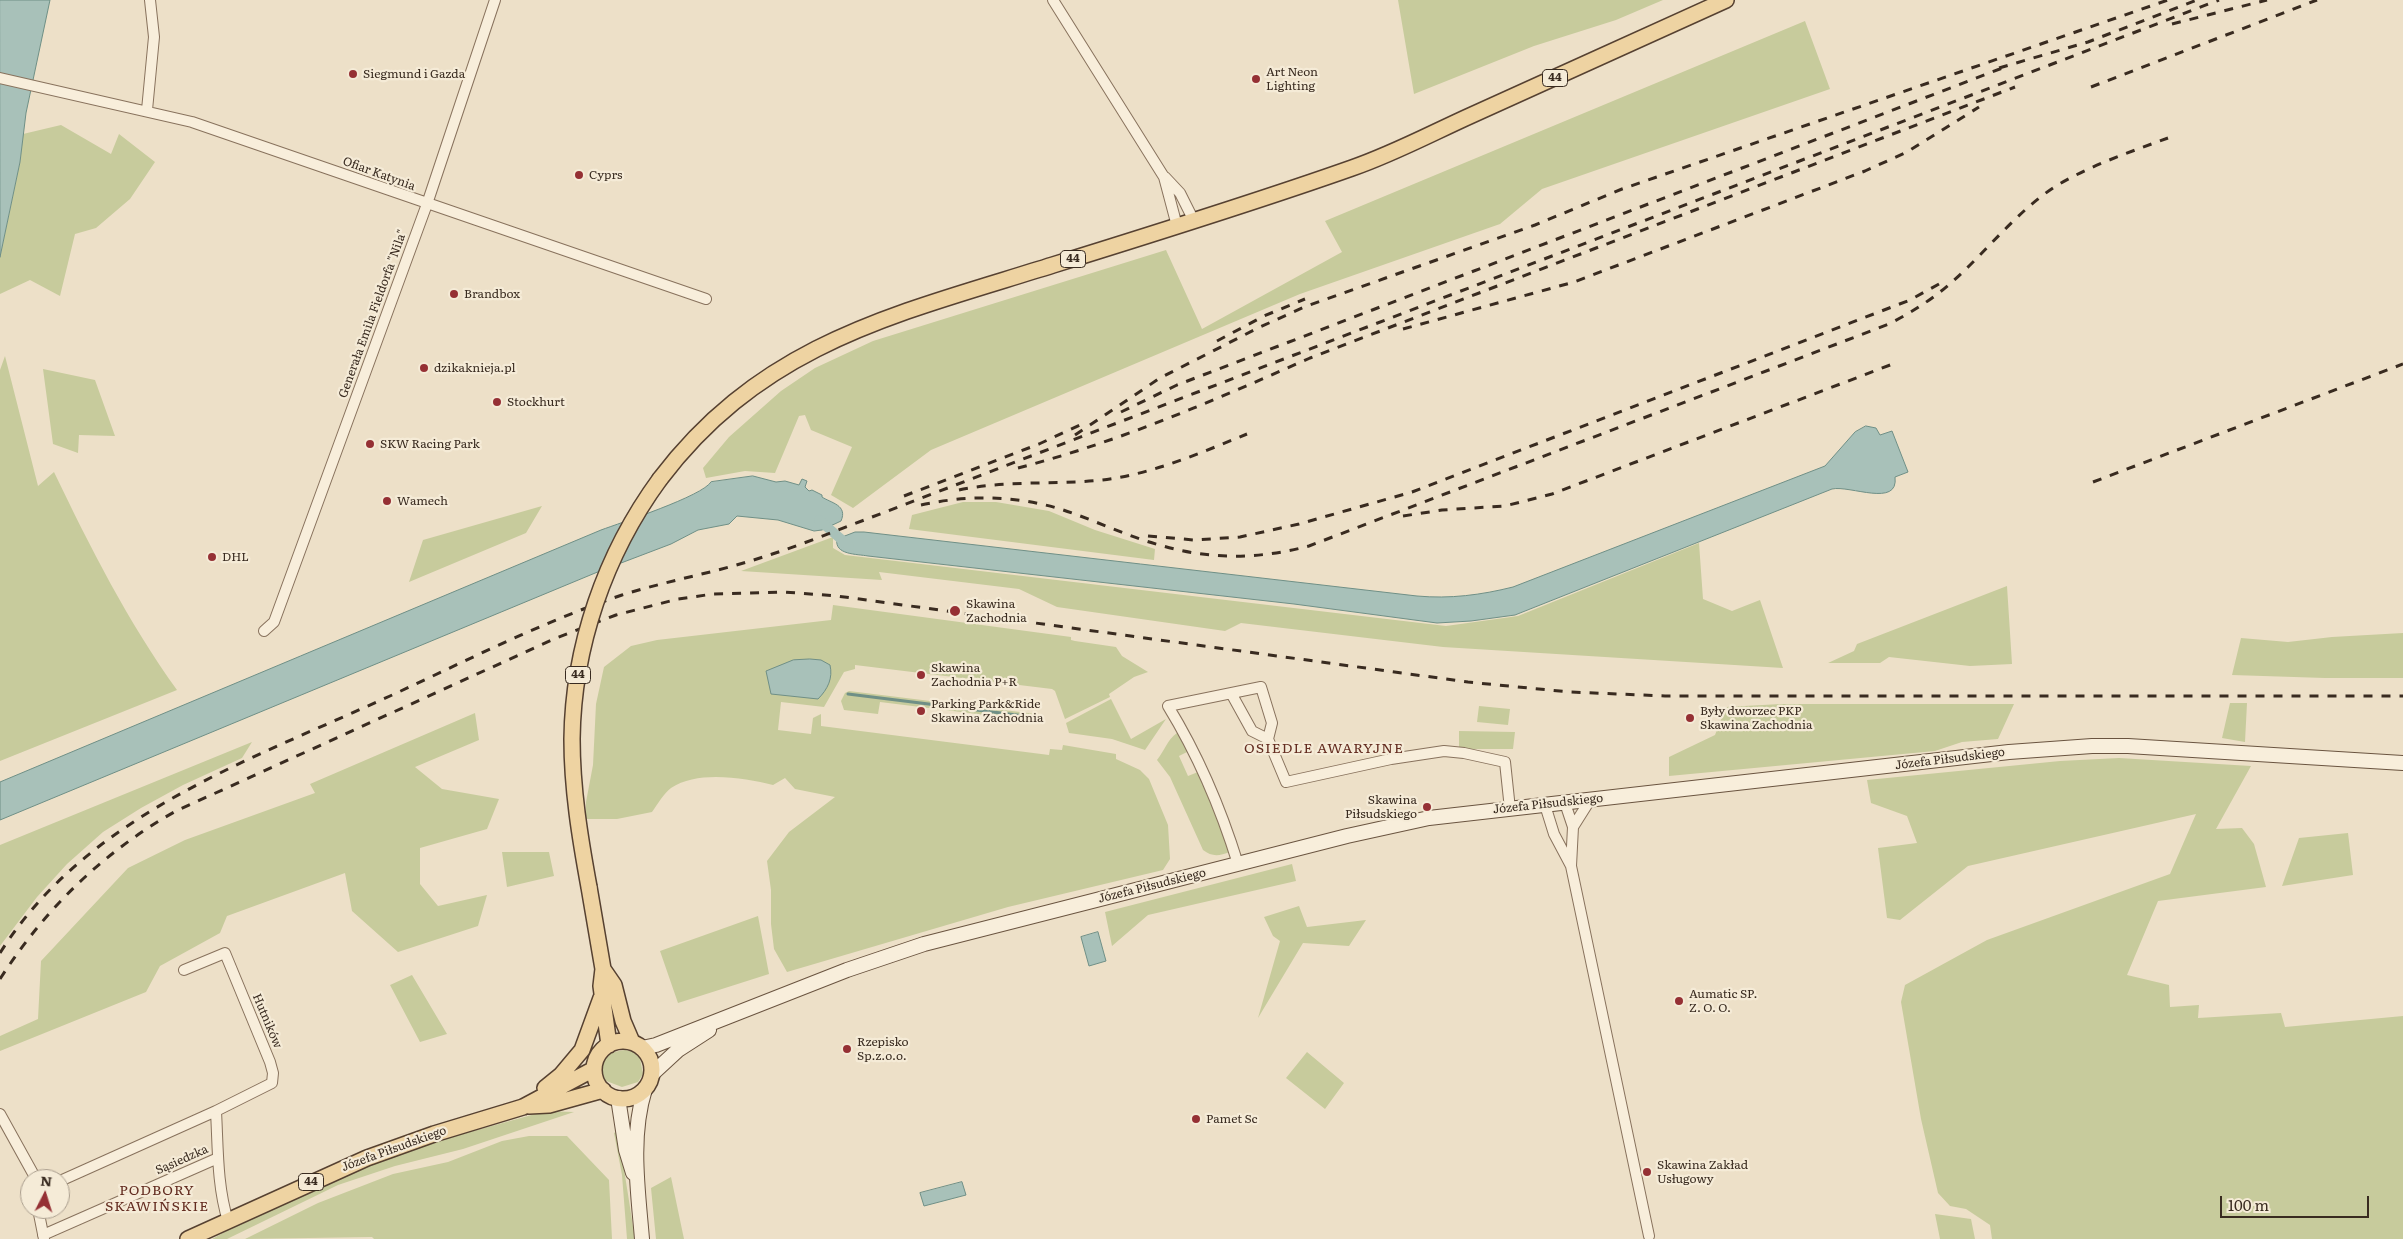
<!DOCTYPE html>
<html>
<head>
<meta charset="utf-8">
<style>
  body { margin:0 }
  #map { position:relative; width:2403px; height:1239px; overflow:hidden; background:#ede0c8; font-family:Literata,serif }
  canvas { display:block }
  .north { position:absolute; left:20px; top:1169px; width:50px; height:50px; box-sizing:border-box; background:#f5ebd7; border:1px solid #aa9e8e; border-radius:50%; rotate:5deg; font-size:14px; font-weight:700; line-height:20px; text-align:center; color:#392b20 }
  .north::after { content:''; display:block; margin:auto; width:18px; height:22px; background:#953034; clip-path:polygon(50% 0,100% 100%,50% 72%,0 100%) }
  .scale { position:absolute; left:2220px; top:1196px; width:149px; height:22px; box-sizing:border-box; border:2px solid #392b20; border-top:0; padding-left:6px; font-size:15px; line-height:18px; white-space:nowrap; color:#392b20; -webkit-text-stroke:4px #f5ebd7; paint-order:stroke }
</style>
</head>
<body>
<div id="map">
<canvas width="2403" height="1239"></canvas>
<div class="north">N</div>
<div class="scale">100 m</div>
</div>
<script>
const ctx = document.querySelector('canvas').getContext('2d');
ctx.lineJoin = 'round';
function fill(path, color) {
  ctx.fillStyle = color;
  ctx.fill(path, 'evenodd');
}
function trace(path, color, width, dash) {
  ctx.strokeStyle = color;
  ctx.lineWidth = width;
  ctx.lineCap = dash ? 'butt' : 'round';
  ctx.setLineDash(dash || []);
  ctx.stroke(path);
}
function label(font, color, halo, rows, align = 'center') {
  ctx.font = font + ' Literata,serif';
  ctx.lineWidth = 4.5;
  ctx.setLineDash([]);
  ctx.textBaseline = 'middle';
  ctx.strokeStyle = halo;
  ctx.fillStyle = color;
  for (const [text, x, y, turn = 0] of rows) {
    ctx.save();
    ctx.translate(x, y);
    ctx.rotate((+turn || 0) * Math.PI / 180);
    ctx.textAlign = isNaN(turn) ? turn : align;
    if (halo) ctx.strokeText(text, 0, 0);
    ctx.fillText(text, 0, 0);
    ctx.restore();
  }
}
fill(new Path2D(`
  M1398,0H1663L1616,20L1534,46L1414,94Z
  M1805,21L1830,89L1542,189L1500,224L1300,294L931,450L853,508L831,495L852,447L811,430L805,415L799,416L775,473L745,471L706,478L703,468L729,437L781,391L815,368L873,341L1166,250L1202,329L1342,252L1325,221Z
  M61,125L111,154L119,134L155,162L130,199L96,228L75,234L60,296L30,280L0,294V257L20,162L23,134Z
  M5,356L38,486L54,472C90,547 128,622 177,690L0,761V370Z
  M43,369L95,380L115,436L79,435L78,453L53,444Z
  M963,502H996L1049,511L1095,530L1155,549L1154,560L909,529L912,515Z
  M542,506L526,533L409,582L423,540Z
  M833,537V548L845,555L1446,626L1518,616L1699,543L1703,599L1732,611L1760,600L1783,668L1443,647L1241,623L1225,631L1057,607L1019,589L879,572L882,580L741,571Z
  M2007,586L2012,664L1970,666L1889,657L1880,663H1828L1854,651L1857,644Z
  M833,605L1071,637V640L1075,641L1116,647L1122,656L1148,672L1134,677L1109,694L1110,697L1065,719L1055,691L1052,689L855,665V669L844,672L824,707L781,702L778,730L811,734L813,718L821,714V726L1049,755L1050,749L1062,750L1063,745L1116,754V759L1140,770L1149,779L1168,825L1170,859L1163,870L1008,907L787,972L774,949L771,924V890L767,861L789,832L835,797L795,789L785,778L773,785C744,778 698,770 671,788C664,793 657,805 652,812L617,819H586V802L593,765L596,704L604,667L631,646L657,640L831,620Z
  M2403,633V678H2325L2232,675L2241,638L2288,642L2332,637Z
  M849,691L1036,714L1034,721L880,702L878,714L844,710L841,701L845,693Z
  M1111,699L1131,739L1166,719L1145,750L1112,739L1069,733L1066,723Z
  M2230,703H2247L2245,742L2222,738Z
  M1781,704H2014L1998,739L1962,742L1935,751L1669,776V757L1715,735L1726,707Z
  M1479,706L1510,709L1508,725L1477,722Z
  M475,713L479,740L415,767L442,789L499,799L487,829L420,848V884L438,906L487,895L478,926L398,952L352,911L345,873L227,916L220,933L160,966L146,992L0,1051V1036L38,1019L41,961L128,868L185,840L315,793L310,784Z
  M1459,731L1515,732L1513,749H1459Z
  M1177,733L1182,736L1189,751L1179,756L1188,776L1198,772L1230,852C1219,856 1212,857 1203,850L1170,777L1157,760C1165,750 1167,740 1177,733Z
  M252,742L242,758L183,785L141,808L103,832L67,864L37,897L0,946V845Z
  M2119,758L2251,766L2216,829L2242,828L2254,844L2266,887L2158,901L2127,975L2169,985L2170,1007L2199,1005L2198,1018L2281,1013L2285,1027L2403,1016V1239H1992L1990,1225L1966,1209L1950,1206L1938,1193L1921,1119L1901,1002L1905,985L1987,940L2170,874L2196,814L1968,866L1900,920L1887,918L1878,848L1917,843L1907,816L1871,803L1867,780L2060,761Z
  M2348,833L2353,875L2282,886L2299,838Z
  M502,852H549L554,876L507,887Z
  M1292,864L1296,881L1148,915L1112,946L1105,912Z
  M1299,906L1307,927L1366,920L1349,946L1303,943L1258,1018L1280,941L1273,936L1264,917Z
  M758,916L769,974L678,1003L660,951Z
  M412,975L447,1034L420,1042L390,985Z
  M626,1050L633,1052L640,1058L643,1074L638,1082L622,1087L601,1079C596,1060 609,1051 626,1050Z
  M1307,1052L1344,1083L1325,1109L1286,1078Z
  M546,1111L574,1112L463,1149L395,1166L338,1185L227,1239H212L289,1197L401,1151Z
  M618,1131L635,1239H627L622,1175L614,1133Z
  M529,1136H567L609,1180L612,1239H374L372,1237L245,1239L318,1203L393,1174L448,1162L502,1141Z
  M671,1177L684,1239H656L651,1188Z
  M1935,1214L1971,1219L1975,1239H1940Z`), '#c7cb9c');
const water = new Path2D(`
  M0,0H50L26,113L20,162L0,257Z
  M1866,426L1876,428L1880,435L1892,431L1908,472L1895,477C1899,508 1850,485 1832,489L1515,615L1471,621L1437,623L1294,604L868,556C857,554 834,555 837,539L855,532H864L1417,596C1450,599 1481,595 1513,587L1825,466L1855,432Z
  M753,476L776,482L785,481L799,485L802,479L807,481L805,487L809,491L812,490L822,495V497C831,503 848,505 841,521L822,530L814,531L778,520L737,516L729,524L698,530L671,544L600,571L0,820V782L601,530C620,523 703,496 711,482Z
  M810,659L821,660L830,665C833,678 828,689 818,699L771,694L766,671L793,660Z
  M1098,932L1106,961L1089,966L1081,937Z
  M962,1182L966,1195L924,1206L920,1193Z`);
fill(water, '#a8c1b9');
trace(water, '#6f8f86', 1);
trace(new Path2D(`
  M848,694L1033,717`), '#6f8f86', 3);
trace(new Path2D(`
  M819,520L849,546`), '#a8c1b9', 10);
const street = new Path2D(`
  M1053,0L1164,177L1177,226
  M0,78L192,122L706,299
  M147,110L154,37L150,0
  M1165,177L1180,193L1194,221
  M264,631L274,622L427,204L495,0
  M1231,693L1252,731L1268,739
  M1565,803L1573,827
  M1545,805L1554,834L1571,866L1649,1236
  M1238,864C1221,809 1198,755 1168,706L1261,687L1272,723L1268,739L1286,782L1391,759L1444,751L1464,753L1505,762L1510,809
  M1571,866L1573,827L1590,800
  M184,970L225,953L270,1062L273,1073L272,1083L216,1111C218,1147 217,1186 228,1221
  M0,1114L36,1179
  M60,1181L216,1111
  M38,1209L44,1239
  M43,1235L218,1158`);
const secondary = new Path2D(`
  M642,1048L656,1045L847,970L924,944L1347,836L1429,818L2009,752L2092,746H2128L2403,763
  M652,1074L678,1050L709,1030
  M618,1098L626,1150L633,1173
  M642,1239C638,1190 630,1137 645,1089`);
const primary = new Path2D(`
  M660,479C764,342 897,314 1053,265C1153,234 1253,203 1352,168C1393,154 1432,133 1472,115C1557,77 1641,38 1726,0
  M589,887L603,969L601,986L609,1045
  M603,969L614,985L623,1021L632,1042
  M594 1070a29 29 0 1 1 58 0a29 29 0 1 1-58 0Z
  M545,1088L561,1075L582,1050L601,998
  M529,1106L549,1105L603,1090
  M188,1239L367,1158L434,1134L523,1107L594,1069`);
trace(street, '#88725d', 12);
trace(secondary, '#6a5440', 16);
trace(primary, '#564131', 18);
trace(street, '#f8eedb', 10);
trace(secondary, '#f8eedb', 14);
trace(primary, '#eed3a2', 15);
trace(new Path2D(`
  M2172,24L2267,0
  M1999,68L2088,42L2197,0
  M2091,87L2317,0
  M1403,329L1574,282L1865,171L1907,152L1979,107
  M1217,341L1264,316L1305,299
  M1121,412L1177,385L2005,67
  M1075,435L1160,378L1258,328L1304,307L1535,225L1622,189L2168,0
  M1018,468C1119,442 1215,400 1310,358L2015,87
  M2093,482L2403,364
  M959,490C1006,480 1054,485 1102,480C1153,474 1200,453 1247,434
  M904,496L1039,444L1080,425
  M921,505C967,495 1014,495 1060,509C1095,520 1128,537 1163,546C1212,560 1260,559 1309,546L1889,324C1912,312 1933,299 1952,282C1987,251 2017,211 2056,186C2091,165 2130,152 2168,138
  M1403,516L1442,510L1505,506L1552,494L1898,362
  M1148,536L1194,540L1240,537L1299,524L1412,492L1910,300L1939,284
  M0,953C87,815 248,761 390,696C466,661 542,622 622,595C654,585 686,578 718,570C753,561 786,550 820,537L2219,0
  M0,979C45,909 103,852 176,811L554,639L616,615L678,599L713,594L784,592L837,596L1468,682L1569,692L1665,696H2403`), '#392b20', 3, [9, 9]);
const primaryBridge = new Path2D(`
  M589,887C580,838 572,789 572,739C573,647 605,554 660,479`);
trace(primaryBridge, '#564131', 18, []);
trace(primaryBridge, '#eed3a2', 15);
for (const [x, y, r, color] of [
  [353,74,5,"#953034"],
  [1256,79,5,"#953034"],
  [579,175,5,"#953034"],
  [454,294,5,"#953034"],
  [424,368,5,"#953034"],
  [497,402,5,"#953034"],
  [370,444,5,"#953034"],
  [387,501,5,"#953034"],
  [212,557,5,"#953034"],
  [955,611,6,"#953034"],
  [921,675,5,"#953034"],
  [921,711,5,"#953034"],
  [1690,718,5,"#953034"],
  [1427,807,5,"#953034"],
  [1679,1001,5,"#953034"],
  [847,1049,5,"#953034"],
  [1196,1119,5,"#953034"],
  [1647,1172,5,"#953034"]
]) {
  const dot = new Path2D();
  dot.arc(x, y, r, 0, 2 * Math.PI);
  ctx.fillStyle = color;
  ctx.fill(dot);
  trace(dot, '#f5ebd7', 2);
}
for (const [x, y, w] of [
  [1555,78,25],
  [1073,259,25],
  [578,675,25],
  [311,1182,25]
]) {
  const box = new Path2D();
  box.roundRect(x - w / 2, y - 8.5, w, 17, 4);
  ctx.fillStyle = '#f5ebd7';
  ctx.fill(box);
  trace(box, '#392b20', 1);
}
label('bold 11px', '#392b20', null, [
  ["44",1555,78],
  ["44",1073,259],
  ["44",578,675],
  ["44",311,1182]
]);
label('12px', '#392b20', '#f5ebd7', [
  ["Art Neon",1266,72],
  ["Lighting",1266,86],
  ["Siegmund i Gazda",363,74],
  ["Cyprs",589,175],
  ["Brandbox",464,294],
  ["dzikaknieja.pl",434,368],
  ["Stockhurt",507,402],
  ["SKW Racing Park",380,444],
  ["Wamech",397,501],
  ["DHL",222,557],
  ["Skawina",966,604],
  ["Zachodnia",966,618],
  ["Skawina",931,668],
  ["Zachodnia P+R",931,682],
  ["Parking Park&Ride",931,704],
  ["Skawina Zachodnia",931,718],
  ["Były dworzec PKP",1700,711],
  ["Skawina Zachodnia",1700,725],
  ["Skawina",1417,800,"right"],
  ["Piłsudskiego",1417,814,"right"],
  ["Aumatic SP.",1689,994],
  ["Z. O. O.",1689,1008],
  ["Rzepisko",857,1042],
  ["Sp.z.o.o.",857,1056],
  ["Pamet Sc",1206,1119],
  ["Skawina Zakład",1657,1165],
  ["Usługowy",1657,1179]
], 'left');
label('12px', '#392b20', '#f5ebd7', [
  ["Ofiar Katynia",379,174,20],
  ["Generała Emila Fieldorfa \"Nila\"",373,314,-70],
  ["Józefa Piłsudskiego",1950,759,-7],
  ["Józefa Piłsudskiego",1548,804,-6],
  ["Józefa Piłsudskiego",1152,886,-14],
  ["Hutników",267,1021,67],
  ["Józefa Piłsudskiego",394,1149,-20],
  ["Sąsiedzka",182,1160,-24]
]);
ctx.letterSpacing = '1px';
label('14px', '#642d21', '#f5ebd7', [
  ["OSIEDLE AWARYJNE",1324,749],
  ["PODBORY",157,1191],
  ["SKAWIŃSKIE",157,1207]
]);
ctx.letterSpacing = '0px';
</script>
</body>
</html>
